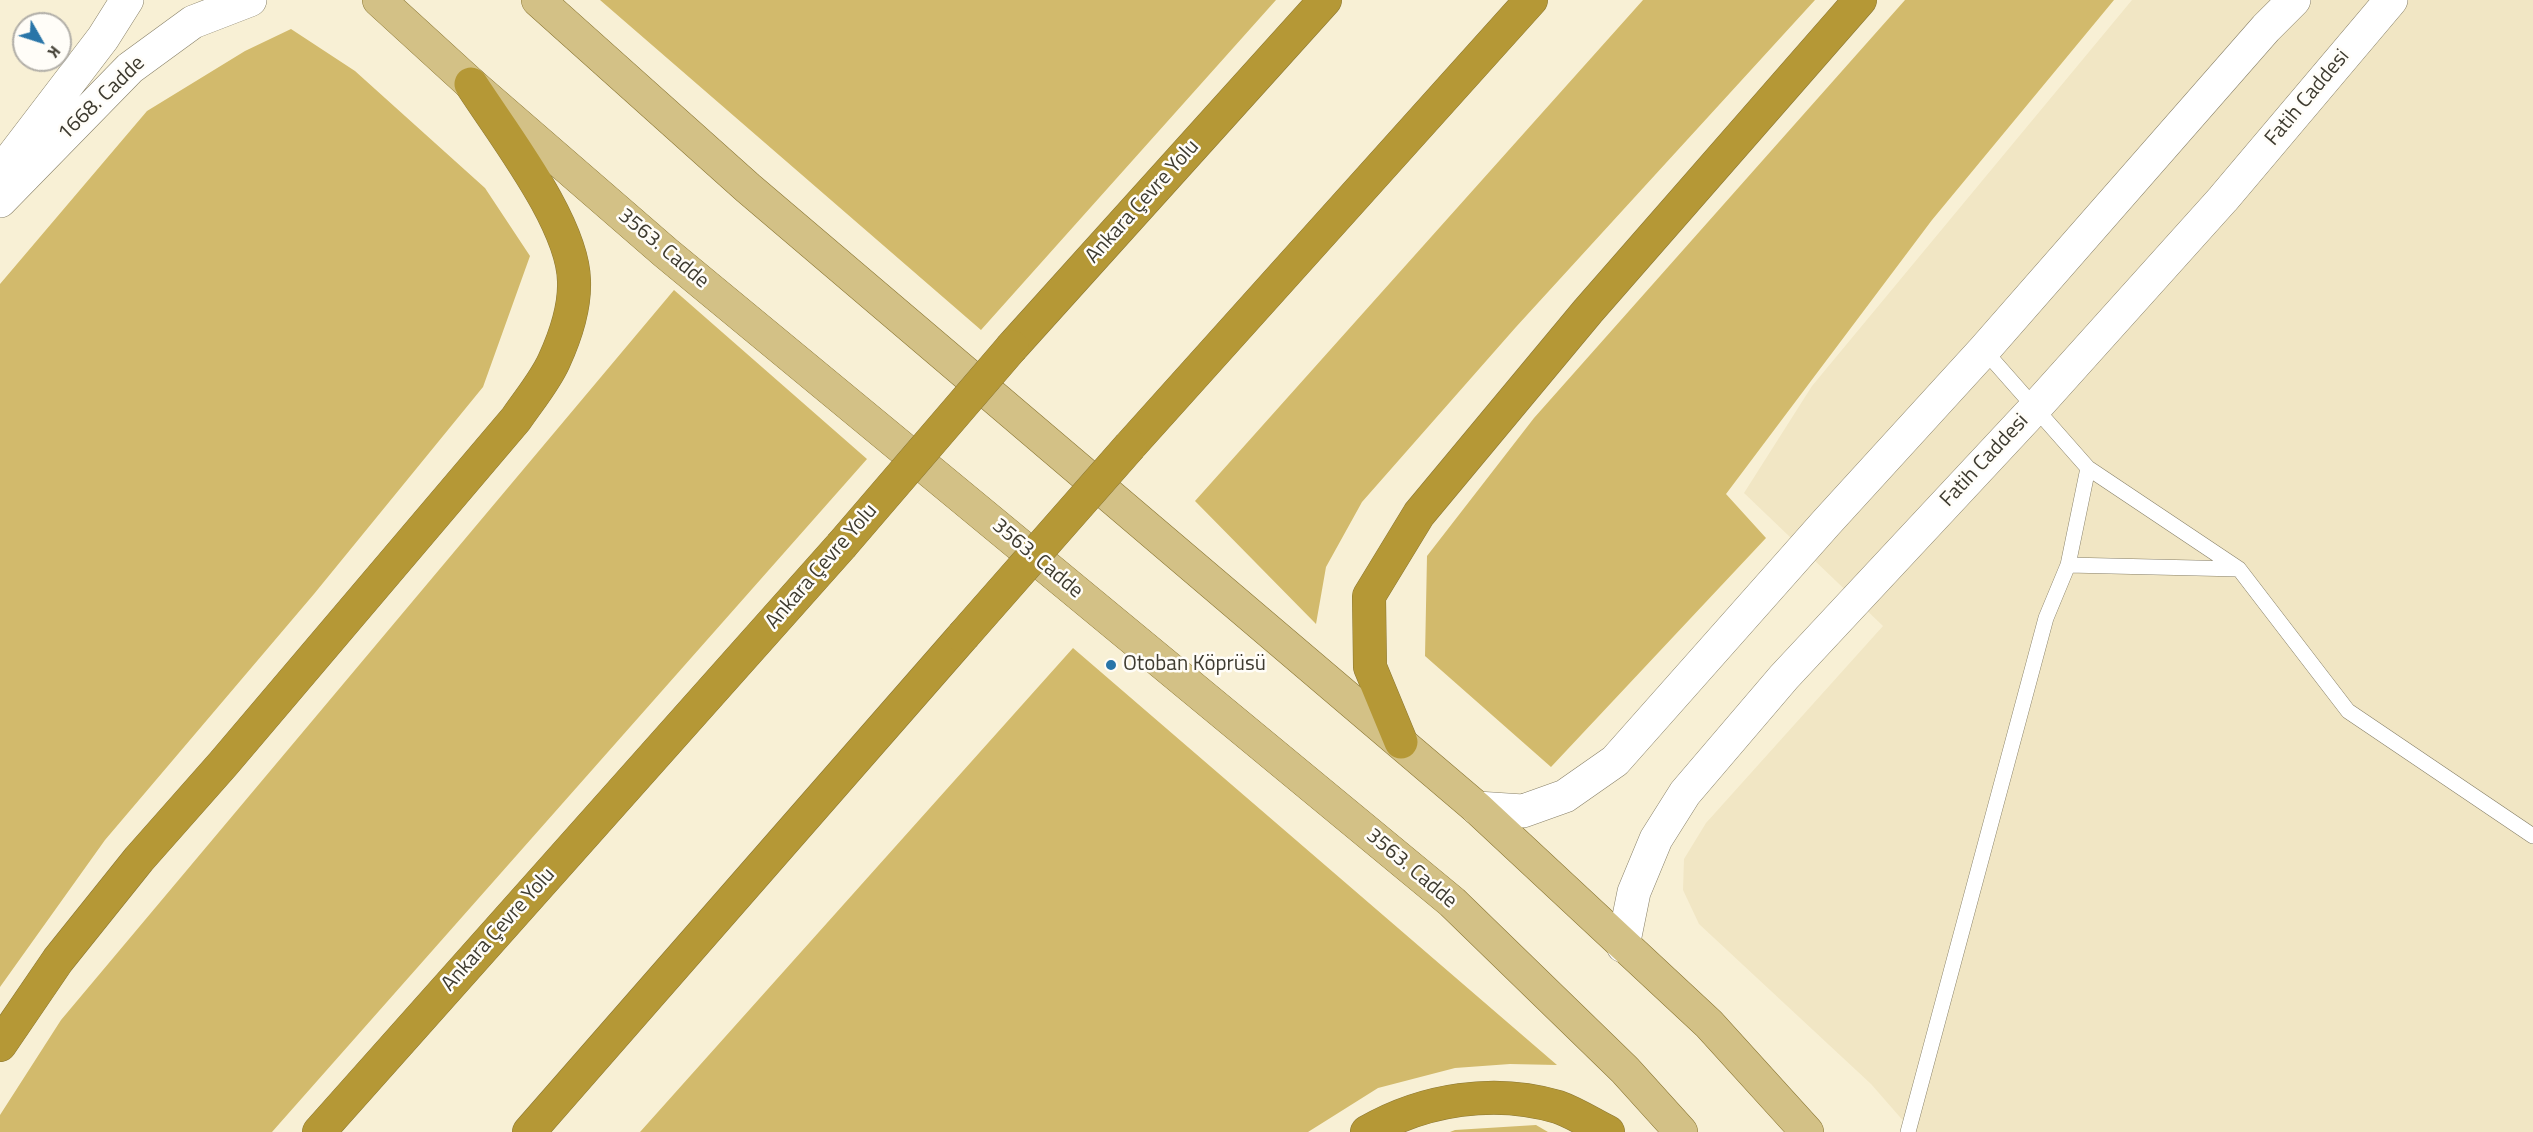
<!DOCTYPE html>
<html>
<head>
<meta charset="utf-8">
<style>
  body { margin:0 }
  #map { position:relative; width:2533px; height:1132px; overflow:hidden; background:#f8f0d5; font-family:"Titillium Web",sans-serif }
  canvas { display:block }
  .north { position:absolute; left:12px; top:12px; width:60px; height:60px; box-sizing:border-box; background:#fffdf8; border:2px solid #b2afa8; border-radius:50%; rotate:129deg; font-size:16px; font-weight:700; line-height:24px; text-align:center; color:#3e3b30 }
  .north::after { content:''; display:block; margin:auto; width:21px; height:27px; background:#2975a8; clip-path:polygon(50% 0,100% 100%,50% 72%,0 100%) }
</style>
</head>
<body>
<div id="map">
<canvas width="2533" height="1132"></canvas>
<div class="north">K</div>
</div>
<script>
const ctx = document.querySelector('canvas').getContext('2d');
ctx.lineJoin = 'round';
function fill(path, color) {
  ctx.fillStyle = color;
  ctx.fill(path, 'evenodd');
}
function trace(path, color, width, dash) {
  ctx.strokeStyle = color;
  ctx.lineWidth = width;
  ctx.lineCap = dash ? 'butt' : 'round';
  ctx.setLineDash(dash || []);
  ctx.stroke(path);
}
function label(font, color, halo, rows, align = 'center') {
  ctx.font = font + ' "Titillium Web",sans-serif';
  ctx.lineWidth = 5;
  ctx.setLineDash([]);
  ctx.textBaseline = 'middle';
  ctx.strokeStyle = halo;
  ctx.fillStyle = color;
  for (const [text, x, y, turn = 0] of rows) {
    ctx.save();
    ctx.translate(x, y);
    ctx.rotate((+turn || 0) * Math.PI / 180);
    ctx.textAlign = isNaN(turn) ? turn : align;
    if (halo) ctx.strokeText(text, 0, 0);
    ctx.fillText(text, 0, 0);
    ctx.restore();
  }
}
fill(new Path2D(`
  M2132,0H2533V1132H1913L1871,1084L1699,924L1683,890L1684,859L1706,823L1883,626L1744,493L1812,386Z`), '#f1e6c4');
fill(new Path2D(`
  M600,0H1276L981,330Z
  M1643,0H1815L1516,327L1362,502L1326,567L1316,624L1195,501Z
  M1905,0H2114L1932,220L1726,494L1766,538L1551,767L1425,656L1427,556L1534,418Z
  M291,29L355,71L485,188L530,256L483,387L314,594L105,840L0,987V284L147,111L245,51Z
  M674,290L867,459L272,1132H0V1115L61,1020Z
  M1073,648L1557,1065L1510,1064L1455,1068L1378,1088L1308,1132H640Z
  M1536,1125L1548,1132H1450L1455,1130Z`), '#d2ba6c');
const service = new Path2D(`
  M1984,350L2088,468L2239,569L2348,711L2533,836
  M2068,565L2239,569
  M1908,1132L2046,618L2068,565L2088,468`);
const tertiary = new Path2D(`
  M1477,808L1523,811L1565,796L1615,761L1826,523L1984,350L2266,28L2294,0
  M1623,946L1634,892L1656,839L1685,793L1784,677L2036,407L2223,199L2391,0`);
const secondary = new Path2D(`
  M0,173L103,38L127,0
  M0,201L130,68L193,22L250,0`);
const primary = new Path2D(`
  M379,0L471,84L666,253L1452,902L1625,1070L1681,1132
  M538,0L748,188L1477,808L1709,1024L1807,1132`);
const motorway = new Path2D(`
  M1012,347L1325,0
  M1130,446L1531,0
  M1401,742L1370,667L1369,596L1419,514L1588,311L1860,0
  M0,1045L58,960L139,859L223,764L516,419C529,400 545,381 554,361C565,337 575,308 574,281C573,223 503,134 471,84
  M319,1132L841,546
  M529,1132L963,636
  M1367,1132C1424,1099 1495,1088 1558,1107C1575,1113 1592,1124 1608,1132`);
trace(service, '#888068', 16);
trace(tertiary, '#888068', 34);
trace(secondary, '#888068', 34);
trace(primary, '#8b7734', 34);
trace(motorway, '#8b7734', 34);
trace(service, '#fff', 15);
trace(tertiary, '#fff', 33);
trace(secondary, '#fff', 33);
trace(primary, '#d3c186', 33);
trace(motorway, '#b59836', 33);
const motorwayBridge = new Path2D(`
  M841,546L1012,347
  M963,636L1130,446`);
trace(motorwayBridge, '#8b7734', 34, []);
trace(motorwayBridge, '#b59836', 33);
for (const [x, y, r, color] of [
  [1111,665,6,"#2975a8"]
]) {
  const dot = new Path2D();
  dot.arc(x, y, r, 0, 2 * Math.PI);
  ctx.fillStyle = color;
  ctx.fill(dot);
  trace(dot, '#fffdf8', 2);
}
label('21px', '#3e3b30', '#fffdf8', [
  ["Fatih Caddesi",2308,98,-50],
  ["1668. Cadde",102,99,-44],
  ["Ankara Çevre Yolu",1143,202,-48],
  ["3563. Cadde",663,249,40],
  ["Fatih Caddesi",1985,461,-47],
  ["3563. Cadde",1037,559,40],
  ["Ankara Çevre Yolu",822,567,-49],
  ["3563. Cadde",1411,869,40],
  ["Ankara Çevre Yolu",499,930,-48]
]);
label('21px', '#3e3b30', '#fffdf8', [
  ["Otoban Köprüsü",1123,665]
], 'left');
</script>
</body>
</html>
